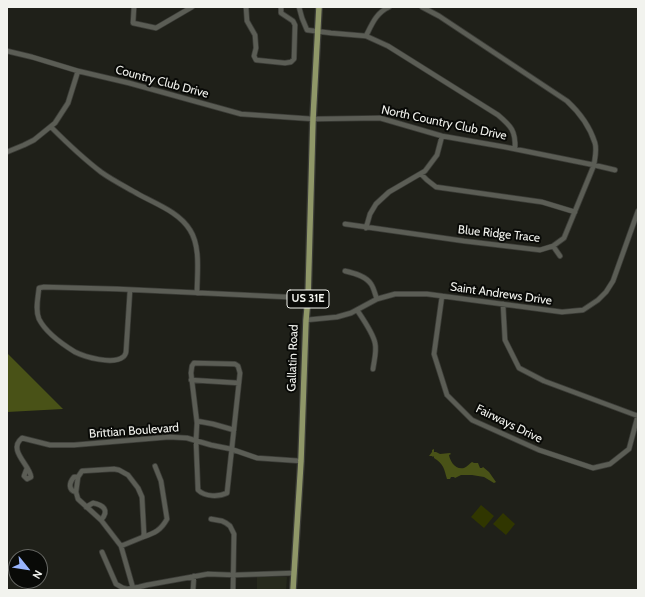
<!DOCTYPE html>
<html>
<head>
<meta charset="utf-8">
<style>
  body { margin:0 }
  #map { position:relative; width:645px; height:597px; overflow:hidden; background:#1f2019; font-family:Cabin,sans-serif }
  canvas { display:block }
  .frame { position:absolute; inset:0; border:8px solid #f2f3ee; pointer-events:none }
  .north { position:absolute; left:8px; top:549px; width:40px; height:40px; box-sizing:border-box; background:#090a07; border:1px solid #666763; border-radius:50%; rotate:120deg; font-size:11px; font-weight:700; line-height:16px; text-align:center; color:#f2f3ee }
  .north::after { content:''; display:block; margin:auto; width:14px; height:18px; background:#99b5fd; clip-path:polygon(50% 0,100% 100%,50% 72%,0 100%) }
</style>
</head>
<body>
<div id="map">
<canvas width="645" height="597"></canvas>
<div class="frame"></div>
<div class="north">N</div>
</div>
<script>
const ctx = document.querySelector('canvas').getContext('2d');
ctx.lineJoin = 'round';
function fill(path, color) {
  ctx.fillStyle = color;
  ctx.fill(path, 'evenodd');
}
function trace(path, color, width, dash) {
  ctx.strokeStyle = color;
  ctx.lineWidth = width;
  ctx.lineCap = dash ? 'butt' : 'round';
  ctx.setLineDash(dash || []);
  ctx.stroke(path);
}
function label(font, color, halo, rows, align = 'center') {
  ctx.font = font + ' Cabin,sans-serif';
  ctx.lineWidth = 4;
  ctx.setLineDash([]);
  ctx.textBaseline = 'middle';
  ctx.strokeStyle = halo;
  ctx.fillStyle = color;
  for (const [text, x, y, turn = 0] of rows) {
    ctx.save();
    ctx.translate(x, y);
    ctx.rotate((+turn || 0) * Math.PI / 180);
    ctx.textAlign = isNaN(turn) ? turn : align;
    if (halo) ctx.strokeText(text, 0, 0);
    ctx.fillText(text, 0, 0);
    ctx.restore();
  }
}
fill(new Path2D(`
  M257,577H287L286,590H257Z`), '#272a1d');
fill(new Path2D(`
  M481,505L494,516L484,528L471,517Z
  M503,513L515,524L506,535L493,524Z`), '#303600');
fill(new Path2D(`
  M7,353L63,409L7,412Z
  M434,449V452H436L440,454L450,453L451,454L449,455C450,461 455,470 464,468C467,467 470,463 472,462L474,463H478L480,468H482L483,467L489,472L496,482L494,483L484,477L472,475H461L455,478L454,477H451L450,479H447C444,469 444,464 434,458V456L433,457L432,456H429L432,452V450Z`), '#495217');
const minor = new Path2D(`
  M134,7L133,23L156,28L192,7
  M246,7L247,21L255,35L256,48L254,56L256,60L285,63L291,62L294,59L295,25L293,21L281,13V7
  M299,7L302,18L307,30L331,33L366,36L388,46L498,115C511,126 516,131 515,149
  M366,36C372,24 376,13 389,7
  M7,51L32,57L78,71L129,83L241,114L313,119L380,118L442,136L505,147L594,165L615,170
  M51,127C66,142 84,159 101,172C112,180 126,187 138,194C156,204 179,212 190,230C201,247 197,274 197,293
  M7,152L24,145L34,140L55,123L68,103L78,71
  M421,174L427,180L436,187L542,202L575,212
  M345,224L464,241L540,250L553,246L564,238L594,165C595,157 597,150 595,143C590,127 579,112 567,101L439,16L422,7
  M366,228L370,214L376,204L389,192L425,171L437,155L442,136
  M553,246L560,256
  M345,271C354,273 366,276 371,284C374,288 375,295 377,299
  M130,290L126,352C126,353 124,357 123,357C113,365 85,357 75,352C62,344 46,333 39,319C35,310 38,298 39,288L44,287L118,289L308,298
  M442,296L434,354L447,395L472,420L539,450L593,468L610,464L629,449L638,415
  M503,304L505,340L519,368L544,381L638,416
  M357,310C363,319 373,333 375,343C377,351 374,361 373,369
  M306,320L337,317L351,313L377,299L395,294H427L562,312L583,310L598,300L606,292L613,281L638,211
  M194,363L235,364L238,366L240,373L227,493C219,497 205,497 198,490L196,441L197,423L191,373L192,366Z
  M191,380L239,383
  M197,421L213,424L234,430
  M27,468L24,476L27,479L31,477C30,465 7,450 22,438L50,445H74L169,437L187,438L211,445L231,449L257,458L301,461
  M76,492C68,490 69,483 74,477H78
  M86,507L93,503C103,505 110,510 101,520
  M211,519L222,521L226,523L230,526L234,534L233,590
  M143,537C155,533 161,530 167,519L161,481L155,466
  M121,546L143,537L144,534L142,497L138,488L128,475L119,470L114,469L82,471L78,477L76,492L78,499L101,520L121,546L133,588
  M102,552L116,584L123,588L127,589L139,587L147,585L208,574L234,575L294,573
  M193,590L194,576`);
const major = new Path2D(`
  M293,590L301,461L306,320L308,298L313,119L319,7`);
trace(minor, '#3c3d38', 6);
trace(major, '#3c3d38', 8);
trace(minor, '#5b5d55', 4.5);
trace(major, '#8f9768', 5.5);
for (const [x, y, w] of [
  [308,299,42]
]) {
  const box = new Path2D();
  box.roundRect(x - w / 2, y - 9, w, 18, 3);
  ctx.fillStyle = '#090a07';
  ctx.fill(box);
  trace(box, '#f2f3ee', 1);
}
label('bold 11px', '#f2f3ee', null, [
  ["US 31E",308,299]
]);
label('12px', '#f2f3ee', '#090a07', [
  ["Country Club Drive",162,82,15],
  ["North Country Club Drive",444,123,12],
  ["Blue Ridge Trace",499,234,6],
  ["Saint Andrews Drive",501,294,8],
  ["Gallatin Road",293,358,-88],
  ["Fairways Drive",509,424,26],
  ["Brittian Boulevard",134,431,-4]
]);
</script>
</body>
</html>
